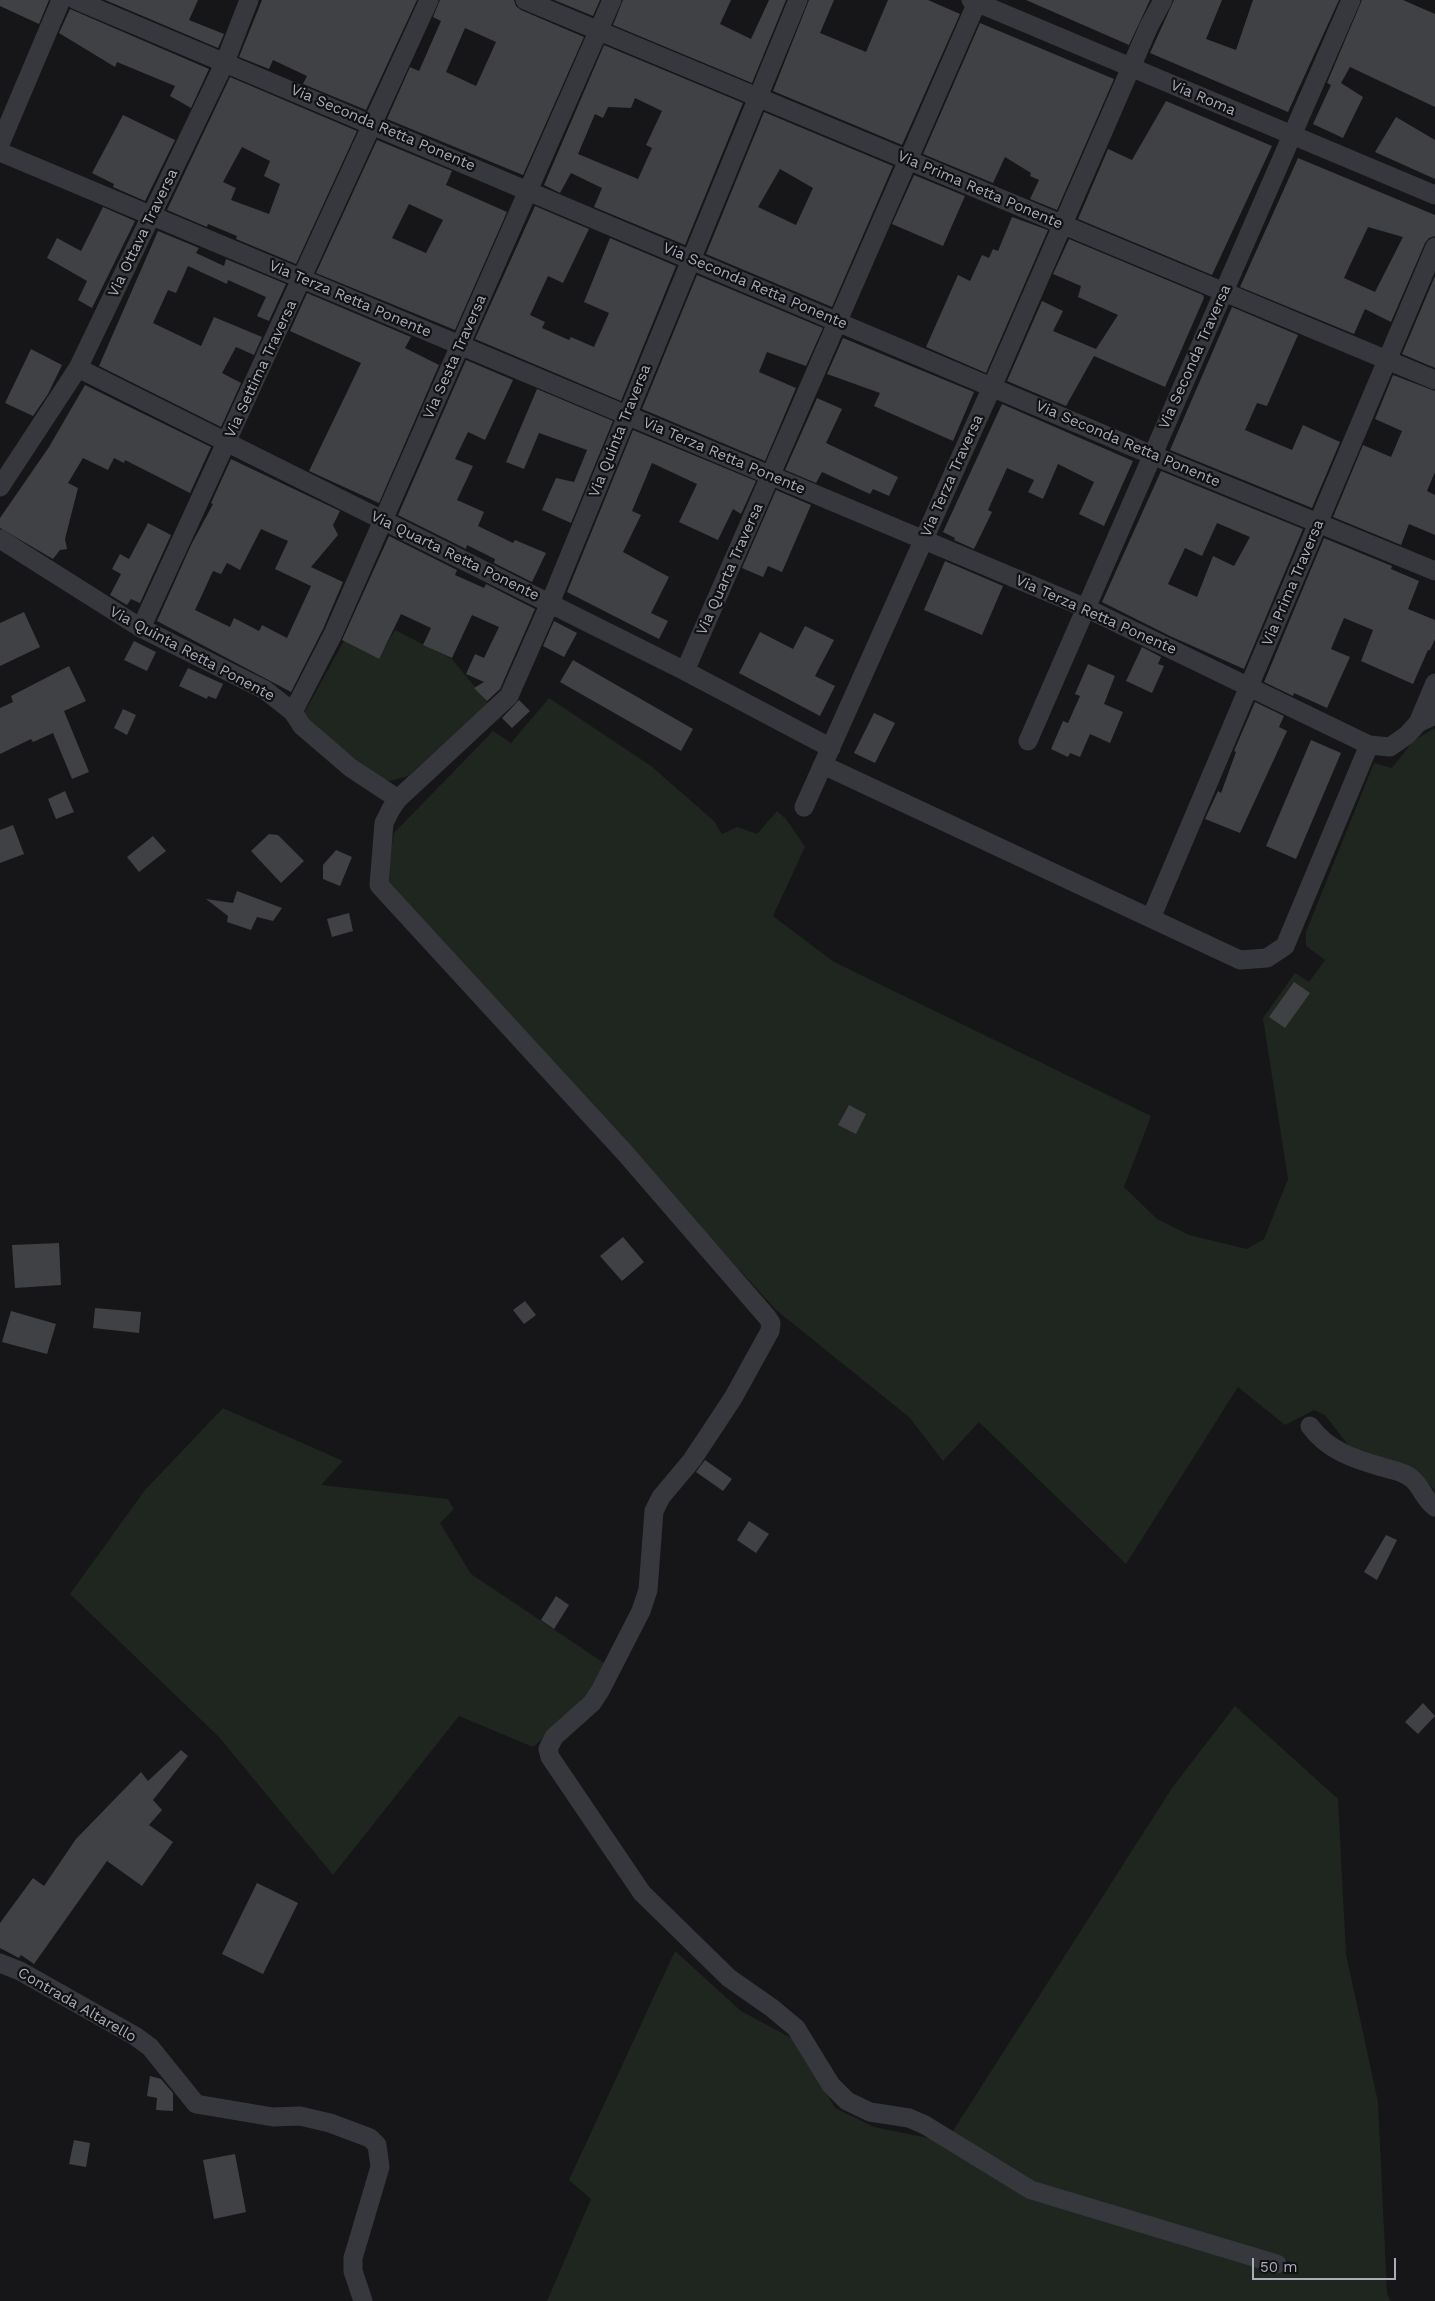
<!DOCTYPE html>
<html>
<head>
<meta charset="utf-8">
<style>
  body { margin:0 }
  #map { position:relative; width:1435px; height:2301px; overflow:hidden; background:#161618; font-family:"Work Sans",sans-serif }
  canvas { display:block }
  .scale { position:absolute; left:1252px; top:2258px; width:144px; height:22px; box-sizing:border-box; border:2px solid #a8adb8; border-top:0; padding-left:6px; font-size:15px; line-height:18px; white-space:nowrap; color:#a8adb8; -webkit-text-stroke:4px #111113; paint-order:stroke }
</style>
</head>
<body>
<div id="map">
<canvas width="1435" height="2301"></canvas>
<div class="scale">50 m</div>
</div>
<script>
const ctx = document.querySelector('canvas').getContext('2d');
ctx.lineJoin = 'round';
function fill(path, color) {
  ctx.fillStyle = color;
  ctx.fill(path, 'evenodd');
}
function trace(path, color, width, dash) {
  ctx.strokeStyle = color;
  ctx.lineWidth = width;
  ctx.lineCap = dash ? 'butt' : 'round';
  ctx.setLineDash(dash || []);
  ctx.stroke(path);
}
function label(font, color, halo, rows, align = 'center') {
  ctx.font = font + ' "Work Sans",sans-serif';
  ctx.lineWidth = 4.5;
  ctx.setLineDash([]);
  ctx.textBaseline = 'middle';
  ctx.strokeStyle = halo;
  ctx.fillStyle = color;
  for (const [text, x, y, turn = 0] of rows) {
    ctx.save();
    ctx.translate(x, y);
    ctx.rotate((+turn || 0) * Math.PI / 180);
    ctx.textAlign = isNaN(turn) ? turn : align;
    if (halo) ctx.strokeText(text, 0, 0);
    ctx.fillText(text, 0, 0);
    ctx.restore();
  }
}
fill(new Path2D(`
  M395,630L452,659L488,703L408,776L390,781L381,779L307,721L304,713L344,641L378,659Z
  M549,698L651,766L714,821L722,834L737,827L757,834L777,811L786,819L805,847L773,916L834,962L1151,1116L1124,1187L1157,1219L1189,1235L1247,1249L1264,1239L1288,1179L1263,1018L1295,973L1309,982L1325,960L1306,946V932L1374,763L1392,768L1413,741L1435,728V1491L1422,1477L1348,1445L1325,1415L1314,1410L1285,1425L1238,1387L1126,1564L979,1422L943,1461L909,1417L776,1310L385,881L394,833L493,731L511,743Z
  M223,1408L343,1461L321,1485L448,1499L454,1509L440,1523L471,1574L607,1665L591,1698L533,1747L459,1716L333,1875L219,1737L70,1594L145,1490Z
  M1235,1706L1338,1799L1346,1954L1378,2102L1387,2294L1391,2301H547L591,2199L569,2180L675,1951L741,2011L795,2040L835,2108L874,2127L933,2139L1028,2199L1294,2274L1291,2262L1034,2185L951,2134L1172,1788Z`), '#1e261f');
fill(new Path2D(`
  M0,0H49L39,24L0,6Z
  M105,0H198L189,20L224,34L218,48Z
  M262,0H417L366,110L303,84L307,76L273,60L269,69L239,57Z
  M440,0H514L516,6L521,10L584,37L523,175L387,119L410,67L419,71L441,21L433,17ZM465,28L496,42L476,86L446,72Z
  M554,0H600L593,16Z
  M623,0H731L720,24L751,39L769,0H786L752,83L613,25Z
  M809,0H834L820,33L866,52L888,0H928L960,14L902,145L773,91Z
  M1026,0H1150L1129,45Z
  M1174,0H1222L1206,39L1236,50L1253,0H1339L1288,112L1150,53Z
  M1362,0H1403L1435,14V107L1350,67L1341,83L1363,97L1343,138L1313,124L1331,85L1327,83Z
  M70,9L209,69L191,108L170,96L175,86L117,62L115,67L59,33Z
  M980,23L1114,79L1057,210L1030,199L1039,180L1030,176L1031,173L1005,157L993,183L923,154Z
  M604,45L743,103L685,245L594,207L602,188L571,173L560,193L544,185ZM635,98L662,111L646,145L652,148L638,179L578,154L595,114L603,118L608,107L631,108Z
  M230,77L357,131L296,264L236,239L237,236L208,224L207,227L167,210ZM242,147L270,161L264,176L280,184L269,214L231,200L236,188L223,182Z
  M1166,101L1272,146L1212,275L1078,219L1108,149L1132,160Z
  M764,112L893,166L832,307L706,254ZM780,169L813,188L796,225L758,207Z
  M123,115L175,140L145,201L113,187L114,184L92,173Z
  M1396,117L1435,140V179L1375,152Z
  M377,140L452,171L446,185L507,212L455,330L316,273ZM409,204L443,220L426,253L392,238Z
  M1298,158L1435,215V236L1429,238L1425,243L1391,322L1365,309L1354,334L1240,287ZM1368,227L1403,237L1375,292L1344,278Z
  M914,175L965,196L943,246L892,224Z
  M535,206L589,229L563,283L548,276L530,315L545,322L542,328L569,340L571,337L594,347L609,313L584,302L610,238L676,266L621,401L475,339Z
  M103,207L135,221L92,308L78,300L87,281L47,258L57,238L81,251Z
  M1012,217L1048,230L986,373L926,347L958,275L970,281L982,255L989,258L993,249L998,251Z
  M158,231L199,248L196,253L224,266L226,259L286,284L269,321L257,316L266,297L228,280L227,284L188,266L176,293L168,290L153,323L201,346L214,317L262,337L254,355L236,347L222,373L241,383L221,427L99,366Z
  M1069,239L1203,295L1204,298L1165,387L1094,356L1066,406L1007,381L1042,301L1063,311L1053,331L1096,349L1118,315L1078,297L1081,286L1053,274Z
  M697,275L823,328L806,366L767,352L759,372L796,388L765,461L642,409Z
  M1435,276V368L1402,354Z
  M307,293L411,337L405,348L439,365L379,503L309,471L361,363L290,331Z
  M1232,307L1298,335L1267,406L1257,403L1245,430L1292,450L1303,425L1340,442L1312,508L1170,450Z
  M843,338L974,392L953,441L874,406L880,393L827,374Z
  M31,349L62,365L48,394L33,416L5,403Z
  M466,360L513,380L485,440L468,432L455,459L473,466L457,500L484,512L478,526L513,543L515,540L546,553L532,582L494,563L495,559L467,545L466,549L398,515Z
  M1393,375L1435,391V472L1427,491L1435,495V535L1409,524L1401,545L1333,517L1363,445L1391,457L1402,431L1375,419Z
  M85,385L211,447L190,493L125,460L124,463L114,458L108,470L83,458L68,483L78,488L65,539L67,549L60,550L53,559L0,528V518L49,447Z
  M537,389L613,421L571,523L542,510L556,478L574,482L587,450L539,433L524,469L506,462Z
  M817,398L842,409L826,443L898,477L889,496L873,489L870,494L822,472L816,483L785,470Z
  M1002,404L1133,461L1104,526L1079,514L1094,482L1058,464L1043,499L1028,492L1034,480L1007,468L988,510L992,512L974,549L954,540L955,538L943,532Z
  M633,430L756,481L741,514L733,509L718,540L679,522L697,484L652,463L632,511L641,515L623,552L669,577L651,613L668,621L659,639L567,592Z
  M231,459L340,511L333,525L338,535L311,567L343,582L323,629L291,692L157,621L191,545L213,504L211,503ZM261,529L288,541L275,569L311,586L287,638L262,625L259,631L234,618L230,627L195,610L213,571L221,574L227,563L240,570Z
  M1161,471L1303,529L1244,669L1170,636L1102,602ZM1217,523L1250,537L1234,566L1213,556L1197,597L1168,584L1185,548L1202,556Z
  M776,490L811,505L782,572L768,566L763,577L742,568Z
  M148,523L171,535L140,603L131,599L127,605L110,595L121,574L112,569L120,554L129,559Z
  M389,536L457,570L455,575L484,588L486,584L535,609L500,689L487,701L474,688L484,682L466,674L475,654L484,658L499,627L472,615L452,658L423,645L431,628L401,614L379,659L342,640Z
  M1324,538L1392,566L1391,569L1419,581L1408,609L1435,620V639L1430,650H1428L1413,684L1361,661L1373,630L1344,618L1331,649L1350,657L1327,708L1294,693L1293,696L1264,682Z
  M945,561L1003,586L982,635L924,610Z
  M24,612L40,647L0,666V623Z
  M554,621L577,633L564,657L543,646Z
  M805,626L834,640L815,676L835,686L820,716L739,673L760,632L793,649Z
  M134,641L156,652L147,671L124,660Z
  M1142,647L1161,657L1158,664L1164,666L1152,693L1126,681Z
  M573,660L693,729L681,751L560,682Z
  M1088,664L1115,676L1104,704L1123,712L1110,743L1090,734L1080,757L1070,753L1068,757L1051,749L1063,721L1068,723L1080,696L1075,694Z
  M69,666L86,701L64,711L89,772L72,779L53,733L33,742L31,739L0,754V708L13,702L11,696Z
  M188,668L223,684L216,699L208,696L207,699L179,686Z
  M519,700L530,711L512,728L502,718Z
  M1255,702L1284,716L1279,727L1287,731L1240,833L1205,819L1218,791L1221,793L1236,752L1234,751Z
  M123,709L136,715L127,735L114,728Z
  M874,713L895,723L875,763L854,753Z
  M1311,740L1341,753L1296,859L1266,846Z
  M65,791L74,812L56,819L48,799Z
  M13,825L24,854L0,863V830Z
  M269,834L278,835L304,861L281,883L251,851Z
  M153,836L166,851L139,872L127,857Z
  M336,850L352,857L340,886L323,879V865Z
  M237,891L282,908L273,921L257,917L251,930L227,922L228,916L206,899L233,903Z
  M349,913L353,931L332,937L327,919Z
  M1294,982L1310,993L1285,1028L1269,1017Z
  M849,1105L866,1114L856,1134L838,1125Z
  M623,1237L644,1262L622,1281L600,1256Z
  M59,1243L61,1285L15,1288L12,1245Z
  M525,1301L536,1315L524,1324L513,1310Z
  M95,1308L141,1312L139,1333L93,1328Z
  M11,1311L56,1324L47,1354L2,1342Z
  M705,1460L732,1479L723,1491L696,1472Z
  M749,1521L769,1534L756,1553L737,1540Z
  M1386,1535L1397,1540L1377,1580L1364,1572Z
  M556,1596L569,1605L554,1629L541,1620Z
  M1423,1703L1435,1716L1418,1734L1405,1722Z
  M181,1750L188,1756L153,1800L162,1810L149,1825L173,1842L142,1886L107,1861L34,1964L21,1955L19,1958L0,1948V1923L33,1878L44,1886L76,1839L141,1772L148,1781Z
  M257,1883L298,1903L263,1974L222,1954Z
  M150,2076L161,2079L173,2093V2111L156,2110L157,2098L147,2096Z
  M74,2140L90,2143L86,2167L69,2164Z
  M235,2154L246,2212L214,2219L203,2160Z`), '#404145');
trace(new Path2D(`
  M76,0L1152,455L1435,571
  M525,0L1435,380
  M798,0L550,603L509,696L398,799L391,809L384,823L379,885L625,1153L767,1317L771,1323L770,1331L733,1398L692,1460L661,1497L654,1511L648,1590L641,1611L600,1691L592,1703L554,1737L548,1749L550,1757L642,1893L729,1978L772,2008L796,2028L831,2085L847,2101L870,2112L909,2118L925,2125L1031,2190L1277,2264
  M971,0L1435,195
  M0,144L61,0
  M0,152L1086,608L1369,745L1390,747L1407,735L1418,723L1435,715
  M78,368L685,671L831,748
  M0,487L78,368L225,62L249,0
  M0,539L141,628L265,690L293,712L302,726L351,768L398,799
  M141,628L429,0
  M685,671L978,0
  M293,712L333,634L612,0
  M1418,723L1435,683
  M1028,741L1351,0
  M823,765L1240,960L1267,958L1285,946L1369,745
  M804,807L992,387L1149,26L1163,0
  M1151,918L1435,247
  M1310,1426C1327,1450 1354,1459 1382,1467C1391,1470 1403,1471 1411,1478C1421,1485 1424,1500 1435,1507
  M0,1963L20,1971L135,2036L150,2047L196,2104L273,2117L300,2116L330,2123L370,2138L377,2145L380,2167L353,2258V2271L363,2301`), '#37383d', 19);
label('15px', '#a8adb8', '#111113', [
  ["Via Roma",1203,98,23],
  ["Via Seconda Retta Ponente",383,128,23],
  ["Via Prima Retta Ponente",980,190,23],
  ["Via Ottava Traversa",143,233,-64],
  ["Via Seconda Retta Ponente",755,286,23],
  ["Via Terza Retta Ponente",350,299,23],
  ["Via Sesta Traversa",455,357,-66],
  ["Via Seconda Traversa",1195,357,-66],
  ["Via Settima Traversa",261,369,-65],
  ["Via Quinta Traversa",620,431,-68],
  ["Via Seconda Retta Ponente",1128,444,23],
  ["Via Terza Retta Ponente",724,456,23],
  ["Via Terza Traversa",952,476,-66],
  ["Via Quarta Retta Ponente",455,556,26],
  ["Via Quarta Traversa",730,569,-66],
  ["Via Prima Traversa",1293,583,-67],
  ["Via Terza Retta Ponente",1096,615,24],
  ["Via Quinta Retta Ponente",192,654,28],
  ["Contrada Altarello",77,2005,30]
]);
</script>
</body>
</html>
